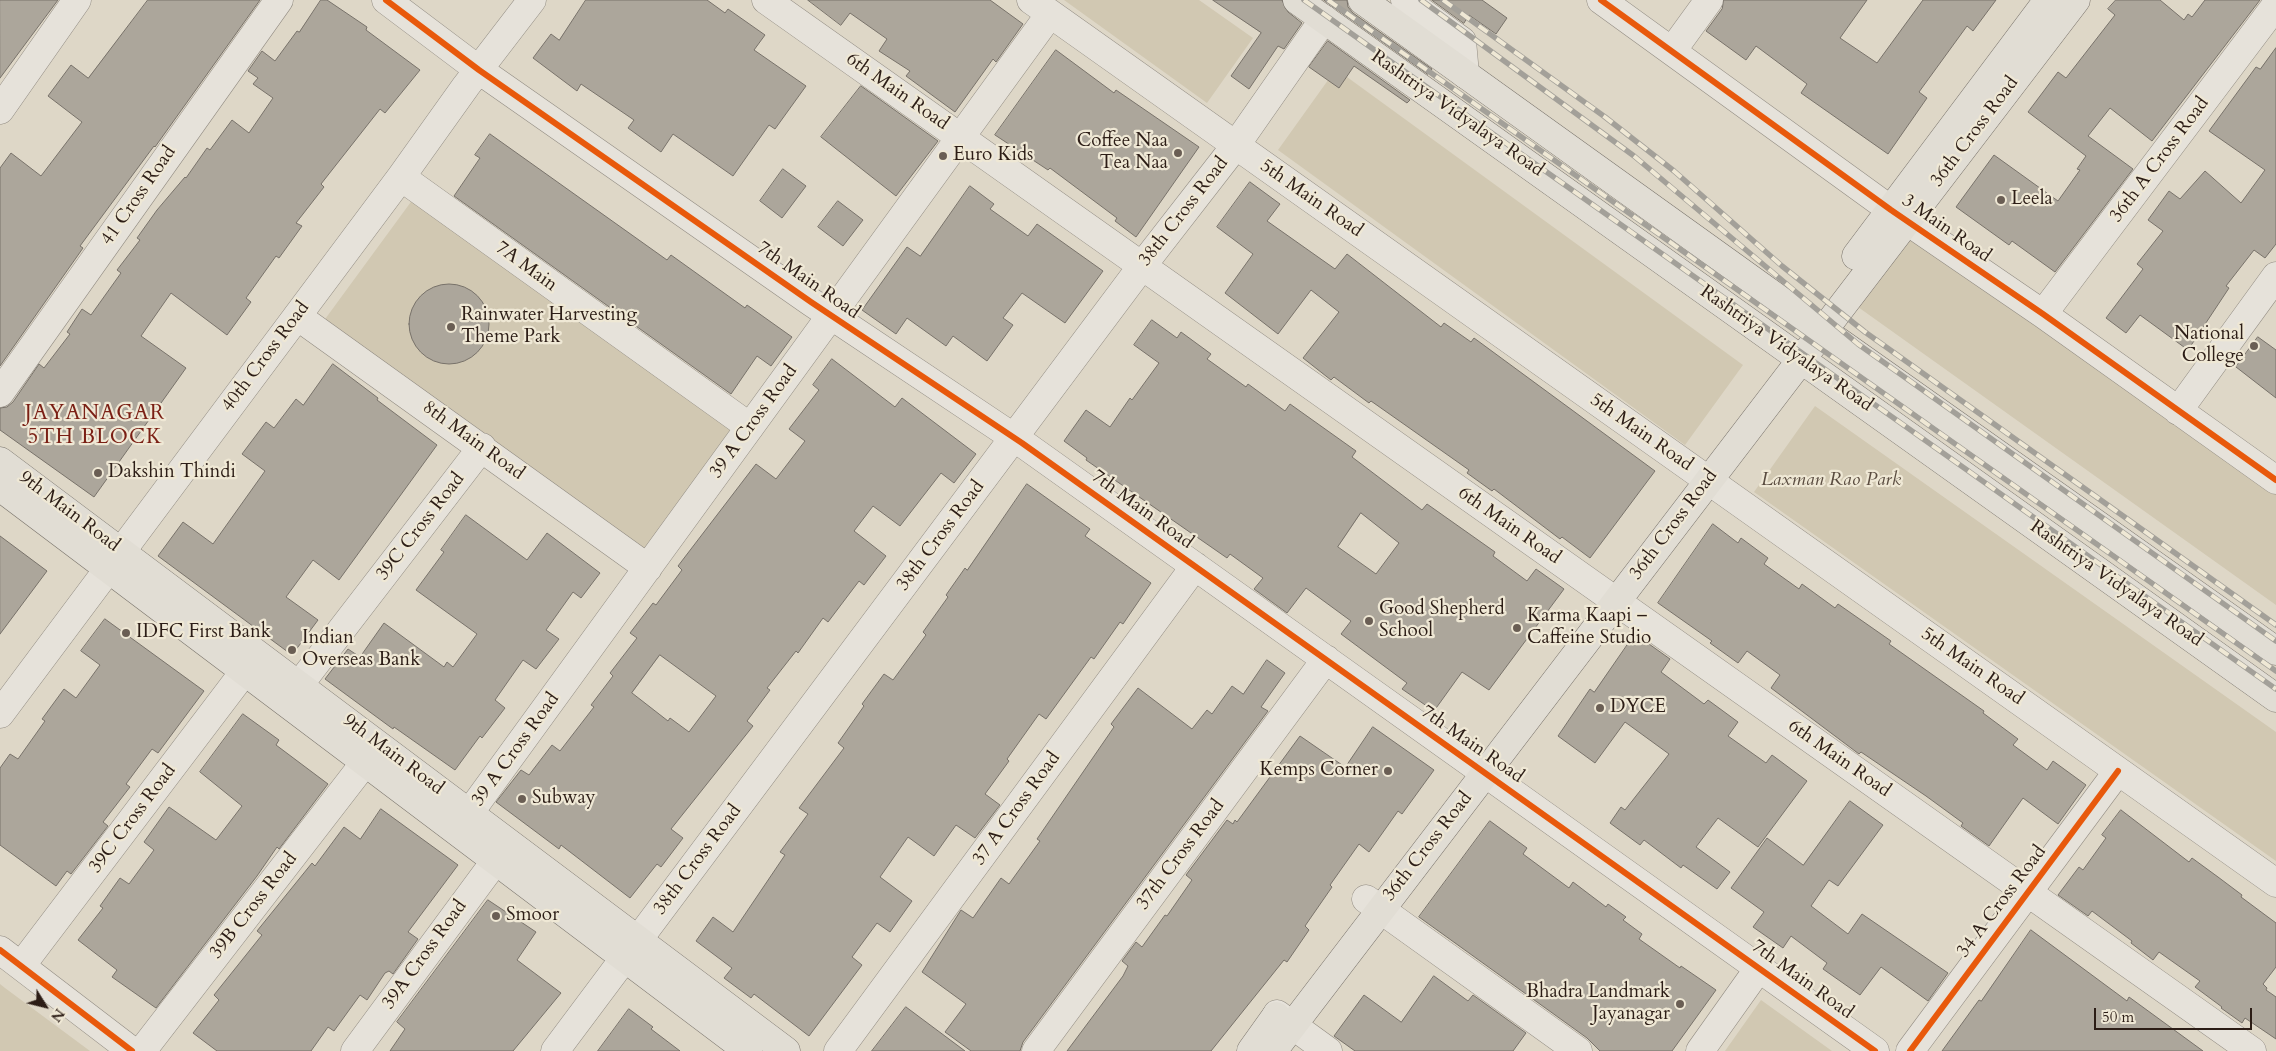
<!DOCTYPE html>
<html>
<head>
<meta charset="utf-8">
<style>
  body { margin:0 }
  #map { position:relative; width:2276px; height:1051px; overflow:hidden; background:#ded7c7; font-family:Cardo,serif }
  canvas { display:block }
  .north { position:absolute; left:20px; top:981px; width:50px; height:50px; -webkit-text-stroke:4px #efe8d5; paint-order:stroke; rotate:126deg; font-size:14px; font-weight:700; line-height:20px; text-align:center; color:#2c1d16 }
  .north::after { content:''; display:block; margin:auto; width:18px; height:22px; background:#2c1d16; clip-path:polygon(50% 0,100% 100%,50% 72%,0 100%) }
  .scale { position:absolute; left:2094px; top:1008px; width:158px; height:22px; box-sizing:border-box; border:2px solid #2c1d16; border-top:0; padding-left:6px; font-size:15px; line-height:18px; white-space:nowrap; color:#2c1d16; -webkit-text-stroke:4px #efe8d5; paint-order:stroke }
</style>
</head>
<body>
<div id="map">
<canvas width="2276" height="1051"></canvas>
<div class="north">N</div>
<div class="scale">50 m</div>
</div>
<script>
const ctx = document.querySelector('canvas').getContext('2d');
ctx.lineJoin = 'round';
function fill(path, color) {
  ctx.fillStyle = color;
  ctx.fill(path, 'evenodd');
}
function trace(path, color, width, dash) {
  ctx.strokeStyle = color;
  ctx.lineWidth = width;
  ctx.lineCap = dash ? 'butt' : 'round';
  ctx.setLineDash(dash || []);
  ctx.stroke(path);
}
function label(font, color, halo, rows, align = 'center') {
  ctx.font = font + ' Cardo,serif';
  ctx.lineWidth = 4.5;
  ctx.setLineDash([]);
  ctx.textBaseline = 'middle';
  ctx.strokeStyle = halo;
  ctx.fillStyle = color;
  for (const [text, x, y, turn = 0] of rows) {
    ctx.save();
    ctx.translate(x, y);
    ctx.rotate((+turn || 0) * Math.PI / 180);
    ctx.textAlign = isNaN(turn) ? turn : align;
    if (halo) ctx.strokeText(text, 0, 0);
    ctx.fillText(text, 0, 0);
    ctx.restore();
  }
}
fill(new Path2D(`
  M1064,0H1199L1253,38L1207,103Z
  M1336,69L1743,365L1685,445L1278,150Z
  M416,195L737,427L642,559L320,326Z
  M1911,232L2276,493V605L1858,307Z
  M1815,406L2276,732V861L1754,492Z
  M0,984L5,988L90,1051H0Z
  M1761,1000L1832,1051H1725Z`), '#d1c8b2');
const building = new Path2D(`
  M0,0H58L0,78Z
  M148,0H260L155,147L154,146L80,246L83,248L0,366V168L11,153L41,176L82,122L48,96L71,65L88,78Z
  M321,0H327L367,27L366,30L420,70L385,113L380,109L321,184L324,187L296,223L302,226L279,258L276,256L246,298L251,302L227,335L171,293L141,336L186,368L94,497L0,430V408L7,407L13,402L39,364L44,368L70,334L67,332L82,309L91,315L121,273L117,270L140,240L137,238L157,210L185,177L186,178L207,148L210,150L232,120L249,133L273,98L253,84L258,78L248,71L262,51L275,61L297,31L299,32Z
  M586,0H707L725,13L728,9L765,35L754,50L806,86L775,129L769,125L733,176L673,134L661,152L628,128L634,120L581,84L577,91L533,58L551,34L559,40Z
  M808,0H990L1023,24L996,62L993,59L955,112L906,76L910,71L879,51L887,39L850,13L841,25Z
  M1213,0H1282L1288,12L1302,23L1284,49L1278,46L1249,89L1231,76L1261,33Z
  M1324,0H1347L1348,7L1353,13L1432,69L1428,74Z
  M1432,0H1482L1507,18L1496,34L1469,15L1464,23Z
  M1724,0H1867L1840,38L1877,63L1923,0H1996L1973,31L1967,26L1919,92L1927,98L1888,154L1801,93L1807,84L1756,46L1746,60L1706,31L1722,9Z
  M2116,0H2160L2184,20L2188,14L2192,17L2205,0H2260L2152,141L2110,108L2088,136L2133,169L2055,272L2012,241L2009,245L1956,207L1994,155L2058,201L2080,170L2077,169L2086,156L2028,112L2058,72L2066,78L2115,15L2108,9Z
  M1328,41L1410,100L1407,103L1354,66L1339,88L1309,67Z
  M2276,48V244L2265,258L2254,250L2226,286L2229,288L2188,350L2140,315L2126,333L2106,318L2143,269L2137,264L2163,231L2148,220L2169,191L2180,199L2205,171L2241,203L2265,170L2209,131L2256,67L2260,69Z
  M1056,50L1114,93L1116,90L1199,147L1136,237L1115,221L1117,218L1050,168L1048,170L995,135Z
  M861,86L938,141L896,196L821,137Z
  M490,134L667,260L671,255L745,308L747,305L792,337L771,366L757,356L731,394L454,196L480,158L475,155Z
  M783,169L806,186L782,218L760,201Z
  M1250,182L1280,204L1267,221L1335,269L1347,254L1441,327L1444,323L1471,342L1474,338L1655,471L1590,558L1562,537L1560,539L1494,489L1492,491L1467,473L1469,470L1408,427L1371,401L1369,403L1334,377L1331,380L1303,358L1339,312L1311,290L1278,334L1225,293L1253,254L1217,227Z
  M970,186L994,204L990,209L1028,236L1037,224L1103,271L1065,323L1022,293L1003,318L1013,325L987,361L953,336L946,346L907,318L896,334L862,310L907,247L920,256Z
  M838,201L863,220L843,246L818,227Z
  M409 324a40 40 0 1 1 80 0a40 40 0 1 1-80 0Z
  M1152,320L1177,338L1181,332L1211,354L1207,359L1246,387L1248,384L1285,411L1290,404L1356,451L1352,457L1422,510L1427,504L1495,552L1493,556L1527,581L1536,569L1564,589L1489,690L1462,672L1434,711L1402,689L1407,683L1341,634L1351,621L1306,588L1287,613L1254,589L1263,578L1230,554L1227,558L1086,460L1087,458L1064,441L1086,410L1110,427L1130,398L1132,400L1159,363L1134,345ZM1361,513L1399,543L1376,574L1338,547Z
  M2258,337L2276,350V398L2236,367Z
  M832,359L895,407L902,398L976,454L954,483L941,473L900,526L873,506L854,531L886,556L864,585L859,581L828,622L823,618L798,653L796,651L767,688L770,690L747,721L753,726L671,829L683,838L661,867L657,864L630,898L561,845L559,849L496,802L521,770L529,775L552,745L560,751L594,707L591,705L613,676L610,673L637,638L630,633L653,603L656,605L682,570L678,566L756,464L776,479L805,441L789,429L819,390L813,385ZM660,655L716,696L689,732L670,718L668,721L632,693Z
  M333,364L378,398L377,400L437,445L339,580L313,560L286,597L318,620L292,655L158,556L183,522L213,544L265,471L242,454L266,422L274,428L296,399L303,405Z
  M1027,484L1090,529L1085,536L1151,583L1123,624L1120,622L1094,659L1091,657L1046,719L1039,714L1007,759L1009,761L985,794L1000,805L975,838L956,825L934,856L908,837L880,877L912,901L890,932L877,923L852,957L862,965L809,1036L754,994L751,998L724,978L732,968L696,941L713,917L733,932L785,855L780,852L808,814L799,808L844,748L838,743L864,706L862,704L884,674L893,680L926,635L923,632L948,597L946,595L965,568L967,570Z
  M466,515L527,560L547,533L600,573L581,598L573,592L546,630L559,639L536,669L523,660L495,700L505,708L482,738L480,736L455,770L394,727L393,729L325,679L348,649L360,657L384,623L444,667L447,662L453,667L477,634L416,590L444,552L441,550Z
  M1713,524L1738,543L1741,538L1768,558L1764,564L1799,589L1802,584L1835,608L1838,604L1891,641L1889,644L1984,711L1983,713L2018,739L2013,745L2047,770L2053,761L2086,785L2058,824L2023,798L1989,846L1961,826L1963,823L1926,796L1861,752L1859,754L1771,688L1780,675L1747,651L1738,663L1710,643L1712,641L1658,603Z
  M0,536L47,571L0,634Z
  M105,619L204,691L158,753L152,749L126,784L130,787L103,822L108,826L71,874L67,871L56,886L0,845V768L10,754L18,759L45,721L42,719L64,689L76,698L100,665L81,651Z
  M1635,634L1670,659L1661,672L1704,704L1708,700L1738,722L1728,736L1766,763L1772,755L1807,781L1758,847L1718,818L1696,847L1730,872L1717,889L1683,865L1681,868L1644,840L1640,845L1610,823L1621,807L1625,810L1669,754L1625,722L1595,763L1558,736L1590,689L1594,692Z
  M1267,660L1285,673L1261,707L1268,711L1023,1042L1020,1051H971L945,1032L966,1004L922,972L961,910L973,918L1001,878L1009,884L1040,841L1037,839L1114,727L1111,724L1138,688L1192,729L1207,710L1212,714L1232,686L1243,694Z
  M243,714L279,740L276,745L328,784L279,849L277,847L257,876L156,1008L112,977L117,970L78,940L103,908L100,906L120,878L129,884L154,850L144,842L169,807L216,840L242,806L200,772Z
  M1373,727L1434,770L1402,814L1398,811L1369,852L1359,844L1330,885L1332,887L1305,926L1309,930L1287,962L1284,960L1211,1051H1067L1123,976L1128,966L1122,961L1136,942L1142,947L1165,915L1167,916L1192,880L1186,875L1227,820L1233,824L1235,820L1237,822L1300,736L1345,767Z
  M1850,801L1883,825L1838,886L1829,880L1811,906L1848,934L1862,914L1948,973L1928,1001L1881,967L1860,995L1823,969L1827,963L1791,936L1783,948L1753,927L1764,912L1731,888L1767,838L1803,865Z
  M381,809L458,865L408,932L418,939L393,974L389,971L385,973L367,1000L360,995L334,1031L328,1027L311,1051H217L193,1033L219,1000L214,995L262,935L257,931L312,863L315,866L344,827L360,839Z
  M2121,810L2189,862L2192,858L2218,877L2242,895L2241,897L2276,923V967L2263,984L2267,988L2266,990L2276,997V1039L2245,1018L2242,1023L2221,1008L2222,1007L2195,987L2200,981L2159,952L2153,960L2131,943L2132,941L2092,911L2088,916L2058,895L2079,867L2083,870L2106,838L2102,835Z
  M1490,821L1527,848L1523,854L1569,888L1573,882L1606,907L1608,904L1626,917L1623,920L1642,934L1639,939L1680,968L1681,966L1716,990L1672,1051H1600L1587,1038L1419,917Z
  M488,900L536,932L517,960L561,993L513,1051H390L405,1029L397,1022Z
  M2031,930L2127,1001L2129,997L2203,1051H1942L1979,1000L1981,1001Z
  M1434,976L1468,1001L1473,995L1526,1033L1513,1051H1355L1334,1036L1364,995L1401,1022Z
  M906,1007L965,1051H872Z
  M629,1009L653,1027L651,1029L680,1051H598Z`);
fill(building, '#aca69b');
trace(building, '#78726a', 1);
const minor = new Path2D(`
  M386,0L479,70L811,302L1022,443L1875,1051
  M766,0L2252,1051
  M1031,0L2276,883
  M1405,0L1462,41L1465,74
  M1601,0L1891,210L2043,314L2276,480
  M1672,51L1709,0
  M0,110L77,0
  M401,177L750,427
  M2043,314L2276,5
  M297,316L648,568
  M0,393L279,0
  M2178,411L2276,276
  M286,702L482,447
  M0,714L401,177L466,86L532,0
  M457,830L1050,14
  M1366,899L1578,1051
  M0,950L132,1051
  M21,966L244,672
  M1277,1014L1328,1051
  M142,1051L366,761
  M355,1051L496,860
  M555,1051L1142,266L1236,145L1324,19
  M838,1051L1195,566
  M1036,1051L1326,659
  M1700,1051L1759,968
  M1910,1051L2118,771`);
const major = new Path2D(`
  M1297,0L2276,698
  M1362,0L1808,320L2276,651
  M1856,256L2048,0
  M0,461L786,1051
  M0,487L748,1051
  M1251,1051L1276,1016
  M1273,1051L2076,0`);
trace(minor, '#918b82', 29);
trace(major, '#78726a', 29);
trace(minor, '#e6e2da', 28);
trace(major, '#e1ddd4', 28);
const rail = new Path2D(`
  M1304,0L2276,689
  M1328,0L2276,671
  M1421,0L1634,156L1858,344L2276,641
  M1443,0L1605,117L1674,171L1782,266L1865,332L2276,625`);
trace(rail, '#a3a099', 5.5);
trace(rail, '#efe8d5', 4, [11]);
trace(new Path2D(`
  M386,0L479,70L811,302L1022,443L1875,1051
  M1601,0L1891,210L2043,314L2276,480
  M0,950L132,1051
  M1910,1051L2118,771`), '#e8590c', 6);
for (const [x, y, r, color] of [
  [1178,153,5,"#6a5e54"],
  [943,156,5,"#6a5e54"],
  [2001,200,5,"#6a5e54"],
  [451,327,5,"#6a5e54"],
  [2254,346,5,"#6a5e54"],
  [98,473,5,"#6a5e54"],
  [1369,621,5,"#6a5e54"],
  [1517,628,5,"#6a5e54"],
  [126,633,5,"#6a5e54"],
  [292,650,5,"#6a5e54"],
  [1600,708,5,"#6a5e54"],
  [1388,771,5,"#6a5e54"],
  [522,799,5,"#6a5e54"],
  [496,916,5,"#6a5e54"],
  [1680,1004,5,"#6a5e54"]
]) {
  const dot = new Path2D();
  dot.arc(x, y, r, 0, 2 * Math.PI);
  ctx.fillStyle = color;
  ctx.fill(dot);
  trace(dot, '#efe8d5', 2);
}
label('19px', '#2c1d16', '#efe8d5', [
  ["6th Main Road",897,92,35],
  ["Rashtriya Vidyalaya Road",1457,114,35],
  ["36th Cross Road",1975,132,-53],
  ["36th A Cross Road",2160,160,-53],
  ["41 Cross Road",139,196,-55],
  ["5th Main Road",1311,199,35],
  ["38th Cross Road",1184,212,-52],
  ["3 Main Road",1946,229,35],
  ["7A Main",526,267,36],
  ["7th Main Road",808,281,35],
  ["Rashtriya Vidyalaya Road",1786,349,35],
  ["40th Cross Road",266,357,-53],
  ["39 A Cross Road",754,422,-54],
  ["5th Main Road",1641,433,35],
  ["8th Main Road",473,441,36],
  ["7th Main Road",1142,510,36],
  ["9th Main Road",69,512,37],
  ["36th Cross Road",1674,525,-53],
  ["6th Main Road",1509,526,35],
  ["39C Cross Road",421,527,-52],
  ["38th Cross Road",941,536,-53],
  ["Rashtriya Vidyalaya Road",2116,584,35],
  ["5th Main Road",1972,667,35],
  ["7th Main Road",1472,745,35],
  ["39 A Cross Road",516,750,-54],
  ["9th Main Road",393,755,37],
  ["6th Main Road",1839,759,35],
  ["37 A Cross Road",1017,809,-54],
  ["39C Cross Road",133,819,-53],
  ["36th Cross Road",1428,847,-52],
  ["37th Cross Road",1181,855,-53],
  ["38th Cross Road",698,860,-53],
  ["34 A Cross Road",2002,902,-53],
  ["39B Cross Road",254,906,-52],
  ["39A Cross Road",425,955,-54],
  ["7th Main Road",1802,980,36]
]);
label('19px', '#2c1d16', '#efe8d5', [
  ["Coffee Naa",1168,142,"right"],
  ["Tea Naa",1168,164,"right"],
  ["Euro Kids",953,156],
  ["Leela",2011,200],
  ["Rainwater Harvesting",461,316],
  ["Theme Park",461,338],
  ["National",2244,335,"right"],
  ["College",2244,357,"right"],
  ["Dakshin Thindi",108,473],
  ["Good Shepherd",1379,610],
  ["School",1379,632],
  ["Karma Kaapi –",1527,617],
  ["Caffeine Studio",1527,639],
  ["IDFC First Bank",136,633],
  ["Indian",302,639],
  ["Overseas Bank",302,661],
  ["DYCE",1610,708],
  ["Kemps Corner",1378,771,"right"],
  ["Subway",532,799],
  ["Smoor",506,916],
  ["Bhadra Landmark",1670,993,"right"],
  ["Jayanagar",1670,1015,"right"]
], 'left');
label('italic 19px', '#5a4c40', '#efe8d5', [
  ["Laxman Rao Park",1831,481]
]);
ctx.letterSpacing = '1px';
label('21px', '#7a1f14', '#efe8d5', [
  ["JAYANAGAR",95,414],
  ["5TH BLOCK",95,438]
]);
ctx.letterSpacing = '0px';
</script>
</body>
</html>
